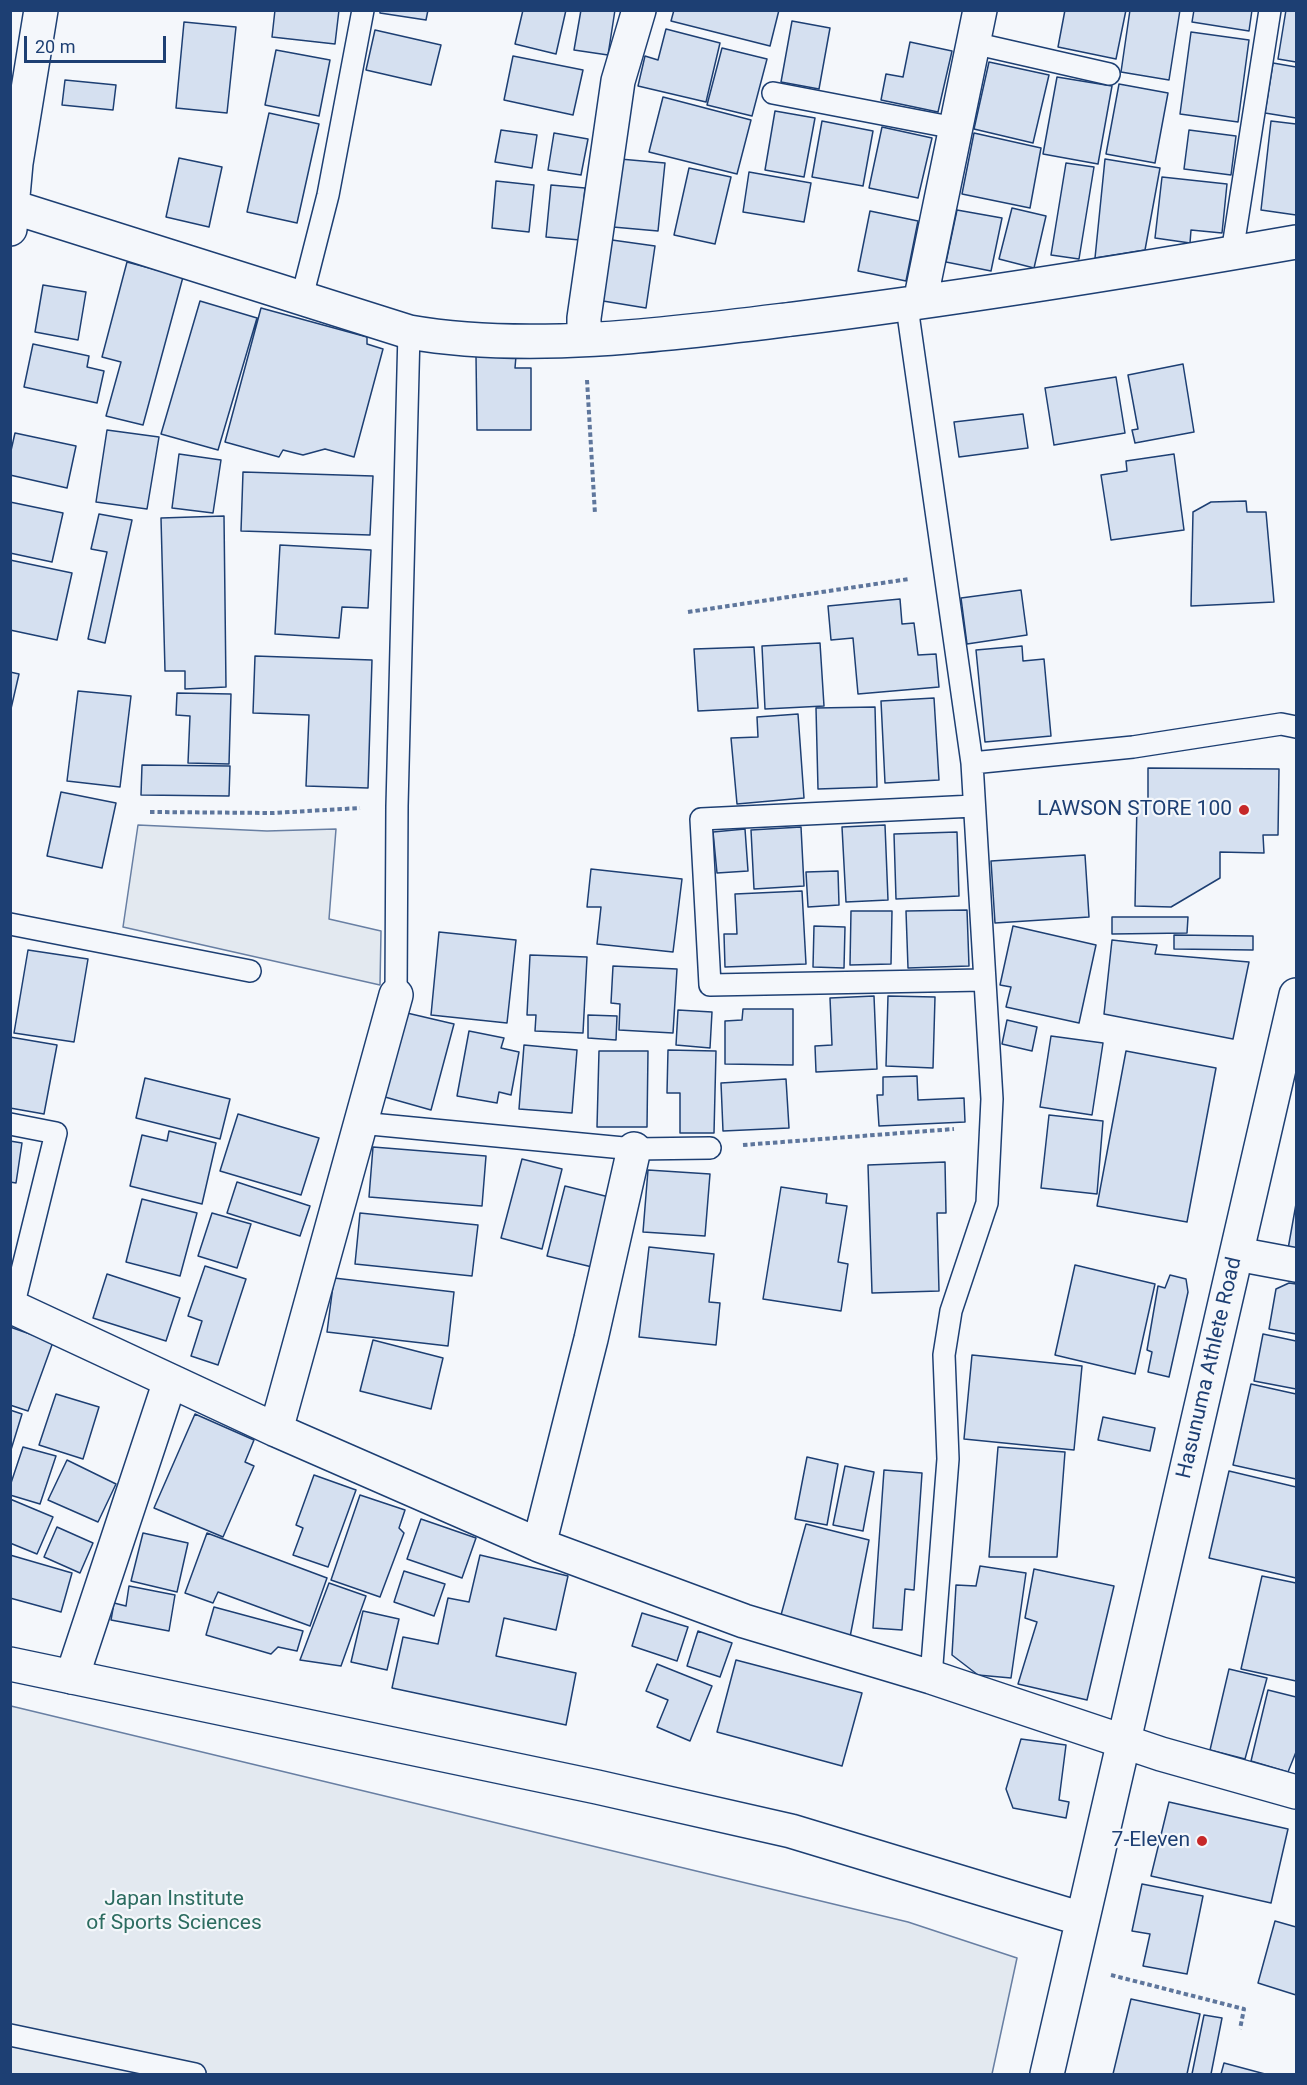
<!DOCTYPE html>
<html>
<head>
<meta charset="utf-8">
<style>
  body { margin:0 }
  #map { position:relative; width:1307px; height:2085px; overflow:hidden; background:#f4f7fb; font-family:Roboto,sans-serif }
  canvas { display:block }
  .frame { position:absolute; inset:0; border:12px solid #1d3f73; pointer-events:none }
  .scale { position:absolute; left:24px; top:36px; width:142px; height:27px; box-sizing:border-box; border:3px solid #1d3f73; border-top:0; padding-left:8px; font-size:18px; line-height:21px; white-space:nowrap; color:#1d3f73; -webkit-text-stroke:4px #f4f7fb; paint-order:stroke }
</style>
</head>
<body>
<div id="map">
<canvas width="1307" height="2085"></canvas>
<div class="frame"></div>
<div class="scale">20 m</div>
</div>
<script>
const ctx = document.querySelector('canvas').getContext('2d');
ctx.lineJoin = 'round';
function fill(path, color) {
  ctx.fillStyle = color;
  ctx.fill(path, 'evenodd');
}
function trace(path, color, width, dash) {
  ctx.strokeStyle = color;
  ctx.lineWidth = width;
  ctx.lineCap = dash ? 'butt' : 'round';
  ctx.setLineDash(dash || []);
  ctx.stroke(path);
}
function label(font, color, halo, rows, align = 'center') {
  ctx.font = font + ' Roboto,sans-serif';
  ctx.lineWidth = 4.5;
  ctx.setLineDash([]);
  ctx.textBaseline = 'middle';
  ctx.strokeStyle = halo;
  ctx.fillStyle = color;
  for (const [text, x, y, turn = 0] of rows) {
    ctx.save();
    ctx.translate(x, y);
    ctx.rotate((+turn || 0) * Math.PI / 180);
    ctx.textAlign = isNaN(turn) ? turn : align;
    if (halo) ctx.strokeText(text, 0, 0);
    ctx.fillText(text, 0, 0);
    ctx.restore();
  }
}
const green = new Path2D(`
  M138,825L267,831L336,829L329,919L381,931L380,985L123,927Z
  M11,1706L908,1922L1017,1958L992,2074H11Z`);
fill(green, '#e3e9f0');
trace(green, '#687fa3', 1.5);
const building = new Path2D(`
  M275,10H339L335,44L272,37Z
  M380,10H428L426,20L380,13Z
  M523,10H566L556,54L515,44Z
  M581,10H615L608,55L574,50Z
  M674,10H779L770,46L671,21Z
  M1065,10H1126L1116,59L1058,47Z
  M1130,10H1180L1169,80L1121,72Z
  M1194,10H1252L1249,31L1192,22Z
  M1286,10H1296V62L1278,59Z
  M792,21L830,28L819,89L781,82Z
  M184,22L236,27L227,113L176,108Z
  M666,29L720,43L706,102L638,86L645,56L658,60Z
  M375,30L441,45L431,85L366,70Z
  M1191,32L1249,40L1238,122L1180,114Z
  M910,42L952,51L938,112L881,100L886,74L903,77Z
  M722,48L767,59L752,116L707,105Z
  M276,50L330,60L319,116L265,105Z
  M513,56L583,70L573,115L504,100Z
  M989,62L1049,75L1033,143L974,129Z
  M1273,63L1296,67V118L1265,113Z
  M1057,77L1112,86L1098,164L1043,154Z
  M65,80L116,85L113,110L62,105Z
  M1119,84L1168,93L1155,163L1106,154Z
  M663,97L751,120L737,174L649,152Z
  M775,111L815,118L804,177L765,170Z
  M269,113L319,124L297,223L247,212Z
  M822,121L873,131L863,186L812,177Z
  M1271,121L1296,124V215L1261,210Z
  M882,127L932,138L918,198L869,188Z
  M501,130L537,135L532,168L495,162Z
  M1189,130L1236,136L1231,175L1184,169Z
  M554,133L588,139L581,175L548,170Z
  M974,133L1041,148L1030,208L962,194Z
  M179,158L222,167L209,227L166,217Z
  M620,159L665,163L658,231L613,227Z
  M1105,159L1160,168L1145,250L1095,258Z
  M1066,163L1094,167L1079,259L1051,255Z
  M689,168L731,177L715,244L674,235Z
  M749,172L811,183L804,222L743,212Z
  M1162,177L1227,184L1222,233L1191,230L1190,243L1155,238Z
  M496,181L534,185L529,232L492,228Z
  M551,185L585,188L580,240L546,237Z
  M1012,208L1046,216L1034,268L999,259Z
  M957,210L1002,218L991,271L946,262Z
  M870,211L918,221L906,281L858,271Z
  M612,240L655,246L646,308L603,301Z
  M127,262L183,277L143,425L106,416L121,362L102,357Z
  M43,285L86,292L78,340L35,332Z
  M200,301L257,318L218,450L161,434Z
  M261,308L367,337V344L383,349L354,457L325,449L303,455L283,450L279,457L225,442Z
  M33,344L89,356L87,367L104,371L97,403L24,387Z
  M476,356H516L515,368H531V430H477Z
  M1183,364L1194,432L1135,443L1132,430L1138,429L1128,375Z
  M1116,377L1125,433L1054,445L1045,388Z
  M1023,414L1028,448L959,457L954,422Z
  M107,430L159,437L147,509L96,502Z
  M15,433L76,446L67,488L10,475V455Z
  M179,454L221,460L213,513L172,508Z
  M1174,454L1184,530L1111,540L1101,475L1127,471L1126,461Z
  M243,472L373,476L370,535L241,531Z
  M1246,501L1247,512H1266L1274,602L1191,606L1193,512L1211,502Z
  M10,502L63,513L52,562L10,553Z
  M99,514L132,520L105,643L88,639L107,552L91,549Z
  M224,516L226,687L185,689V671H165L161,518Z
  M280,545L371,550L368,608L342,607L339,638L275,634Z
  M10,560L72,573L57,640L10,630Z
  M1021,590L1027,635L967,644L961,598Z
  M900,599L902,624L914,623L918,655L936,654L939,687L858,694L853,638L831,640L828,606Z
  M820,643L824,706L765,709L762,646Z
  M1022,646L1023,661L1044,659L1051,736L985,742L976,650Z
  M754,647L758,708L698,711L694,649Z
  M255,656L372,660L368,788L306,786L309,715L253,713Z
  M10,672L19,674L10,713Z
  M78,691L131,696L120,787L67,781Z
  M177,693L231,694L229,764L188,763L190,716L176,715Z
  M934,698L939,780L885,783L881,701Z
  M875,707L877,787L818,789L816,708Z
  M798,714L804,798L737,804L731,738L758,737L757,717Z
  M142,765L230,766L229,796L141,795Z
  M1148,768L1279,769L1278,835H1263L1264,853L1220,852V878L1171,907L1135,906L1137,801H1148Z
  M61,792L116,803L102,868L47,856Z
  M885,825L888,900L846,902L842,827Z
  M801,827L804,886L754,889L751,830Z
  M745,829L748,871L717,873L713,832Z
  M957,832L959,896L896,899L894,834Z
  M1085,855L1089,917L995,923L991,861Z
  M591,869L682,879L673,952L597,944L601,907H587Z
  M838,871L839,905L808,907L806,872Z
  M802,891L806,964L725,967L724,934H737L735,894Z
  M967,910L969,966L908,968L906,911Z
  M851,911H892L891,964L850,965Z
  M1112,917H1188L1187,933L1112,934Z
  M814,926L845,927L844,968L813,967Z
  M1013,926L1096,945L1079,1023L1006,1007L1011,987L1000,985Z
  M439,932L516,940L507,1023L431,1015Z
  M1174,935L1253,936V950L1174,949Z
  M1112,940L1157,945L1155,954L1249,962L1233,1039L1104,1014Z
  M28,950L88,959L74,1042L14,1033Z
  M530,955L587,957L583,1033L535,1031L536,1015H527Z
  M613,966L677,969L673,1033L619,1030L620,1004L611,1003Z
  M874,996L877,1069L816,1072L815,1046L832,1045L830,998Z
  M888,996L935,997L933,1068L886,1066Z
  M743,1009H793V1065L725,1064V1021L742,1020Z
  M678,1010L712,1012L710,1048L676,1045Z
  M407,1013L454,1024L431,1110L385,1097Z
  M588,1015L617,1016L616,1040L588,1038Z
  M1007,1020L1037,1027L1032,1051L1002,1044Z
  M469,1031L504,1038L501,1048L519,1052L511,1095L499,1092L497,1103L457,1096Z
  M1051,1036L1103,1043L1092,1115L1040,1107Z
  M10,1037L57,1045L44,1114L10,1108Z
  M524,1045L577,1050L572,1113L519,1109Z
  M668,1050L716,1051L714,1133H680V1093H667Z
  M599,1051H648L647,1127H597Z
  M1126,1051L1216,1068L1187,1222L1097,1206Z
  M917,1076L918,1100L964,1098L965,1122L879,1126L877,1095H883V1077Z
  M145,1078L230,1099L220,1139L136,1118Z
  M786,1079L789,1128L723,1131L721,1083Z
  M238,1114L319,1138L301,1195L220,1171Z
  M1049,1115L1103,1121L1097,1194L1041,1188Z
  M169,1131L216,1143L202,1204L130,1186L142,1135L167,1141Z
  M10,1141L22,1143L16,1183L10,1182Z
  M373,1147L486,1156L482,1206L369,1197Z
  M522,1159L562,1169L542,1249L501,1238Z
  M945,1162L946,1213H937L939,1291L872,1293L868,1165Z
  M648,1170L710,1174L705,1236L643,1232Z
  M237,1182L310,1206L300,1236L227,1213Z
  M565,1186L609,1197L592,1267L547,1256Z
  M781,1187L827,1194L826,1203L847,1206L838,1262L848,1264L841,1311L763,1299Z
  M142,1199L197,1213L180,1276L126,1262Z
  M1296,1204V1250L1288,1249Z
  M212,1213L251,1224L237,1268L198,1256Z
  M360,1213L478,1225L472,1276L355,1264Z
  M649,1247L714,1254L709,1302L720,1303L716,1345L639,1337Z
  M1075,1265L1155,1284L1135,1374L1055,1355Z
  M205,1266L246,1279L218,1365L191,1356L202,1321L188,1316Z
  M107,1274L180,1298L166,1341L93,1318Z
  M1170,1275L1186,1279L1188,1292L1169,1377L1148,1372L1152,1352L1147,1350L1158,1286L1165,1288Z
  M334,1278L454,1292L448,1346L327,1332Z
  M1289,1283L1296,1284V1334L1269,1329L1276,1289Z
  M10,1327L53,1342L28,1411L10,1405Z
  M1263,1334L1296,1341V1389L1254,1381Z
  M373,1340L443,1358L431,1409L360,1391Z
  M972,1355L1082,1366L1074,1450L964,1439Z
  M1251,1384L1296,1394V1479L1233,1465Z
  M56,1394L99,1407L83,1459L39,1445Z
  M10,1410L22,1414L10,1453Z
  M195,1414L254,1440L245,1462L254,1466L223,1537L154,1508Z
  M1103,1417L1155,1428L1150,1451L1098,1440Z
  M23,1447L56,1456L40,1504L10,1495V1486Z
  M998,1447L1065,1452L1057,1557H989Z
  M807,1457L838,1464L827,1525L795,1519Z
  M67,1460L116,1484L98,1522L48,1500Z
  M845,1466L874,1472L863,1531L833,1525Z
  M884,1470L922,1473L914,1590L905,1589L902,1630L873,1628Z
  M1229,1471L1296,1487V1578L1209,1558Z
  M314,1475L356,1490L328,1567L293,1555L303,1528L296,1525Z
  M360,1495L405,1510L399,1528L404,1533L380,1597L331,1580Z
  M10,1499L53,1517L37,1554L10,1543Z
  M421,1519L476,1538L462,1578L407,1559Z
  M806,1524L869,1540L850,1637L781,1615Z
  M57,1527L93,1543L80,1573L44,1557Z
  M143,1533L188,1543L177,1592L131,1581Z
  M207,1533L327,1578L310,1626L218,1592L213,1603L185,1593Z
  M10,1555L72,1573L61,1612L10,1598Z
  M480,1555L568,1576L556,1630L504,1618L496,1656L576,1673L566,1725L392,1688L403,1637L438,1644L448,1598L469,1602Z
  M980,1566L1026,1573L1011,1678L978,1675L952,1655L956,1585L976,1586Z
  M1034,1569L1114,1586L1087,1700L1018,1684L1037,1622L1025,1618Z
  M404,1571L445,1584L434,1616L394,1602Z
  M1262,1576L1296,1583V1681L1241,1669Z
  M329,1583L366,1596L341,1666L300,1660Z
  M129,1586L175,1595L169,1631L111,1620L114,1603L126,1606Z
  M214,1607L303,1631L297,1651L278,1647L271,1654L206,1635Z
  M363,1611L399,1619L387,1670L351,1662Z
  M642,1613L688,1627L677,1661L632,1646Z
  M698,1631L732,1643L720,1677L687,1666Z
  M736,1660L862,1693L842,1766L717,1732Z
  M657,1664L712,1686L690,1741L657,1727L668,1700L646,1691Z
  M1229,1669L1267,1678L1245,1759L1210,1750Z
  M1268,1690L1296,1697V1752L1288,1772L1251,1761Z
  M1021,1739L1066,1745L1059,1800L1069,1802L1066,1818L1013,1808L1006,1789Z
  M1169,1802L1288,1829L1271,1903L1151,1876Z
  M1142,1884L1203,1896L1187,1974L1143,1966L1150,1934L1132,1931Z
  M1275,1921L1296,1927V1924V1995L1258,1983Z
  M1131,1999L1200,2014L1187,2074H1113Z
  M1204,2015L1222,2018L1211,2074H1192Z
  M1224,2063L1265,2074H1221Z`);
fill(building, '#d5e0f0');
trace(building, '#1d3f73', 1.5);
const service = new Path2D(`
  M973,43L1109,74
  M773,93L955,128
  M1232,253L1270,10
  M302,297L328,195L363,10
  M909,304V321L972,763L992,1099L987,1203L951,1311L944,1355L948,1459L931,1677
  M972,763L1133,747L1281,724L1296,727
  M974,806L701,819L710,985L983,980
  M10,924L250,971
  M396,995L397,806L409,332
  M360,1123L634,1149L710,1148
  M10,1124L56,1133L13,1307
  M10,2035L195,2074`);
const minor = new Path2D(`
  M13,207L409,332C529,353 672,334 793,319C962,298 1130,271 1296,242
  M10,229L16,163L41,10
  M920,302L980,10
  M584,339V318L618,81L639,10
  M1237,1254L1296,1265
  M10,1306L276,1430L539,1545L744,1621L931,1677L1161,1754L1296,1792
  M276,1430L396,995
  M539,1545L591,1339L634,1149
  M72,1677L170,1381`);
const tertiary = new Path2D(`
  M10,1664L597,1787L791,1831L1082,1919
  M1047,2074L1296,995`);
trace(service, '#1d3f73', 24);
trace(minor, '#1d3f73', 36);
trace(tertiary, '#1d3f73', 36);
trace(new Path2D(`
  M587,380L595,514
  M688,612L909,579
  M150,812L274,813L360,808
  M743,1145L954,1129
  M1111,1975L1244,2009L1240,2029`), '#5e769c', 4, [4.5, 3]);
trace(service, '#f4f7fb', 21);
trace(minor, '#f4f7fb', 33);
trace(tertiary, '#f4f7fb', 33);
for (const [x, y, r, color] of [
  [1244,810,6,"#c62828"],
  [1202,1841,6,"#c62828"]
]) {
  const dot = new Path2D();
  dot.arc(x, y, r, 0, 2 * Math.PI);
  ctx.fillStyle = color;
  ctx.fill(dot);
  trace(dot, '#f4f7fb', 2);
}
label('21px', '#1d3f73', '#f4f7fb', [
  ["LAWSON STORE 100",1232,810],
  ["7-Eleven",1190,1841]
], 'right');
label('21px', '#1d3f73', '#f4f7fb', [
  ["Hasunuma Athlete Road",1210,1368,-77]
]);
label('21px', '#2c6c60', '#f4f7fb', [
  ["Japan Institute",174,1900],
  ["of Sports Sciences",174,1924]
]);
</script>
</body>
</html>
